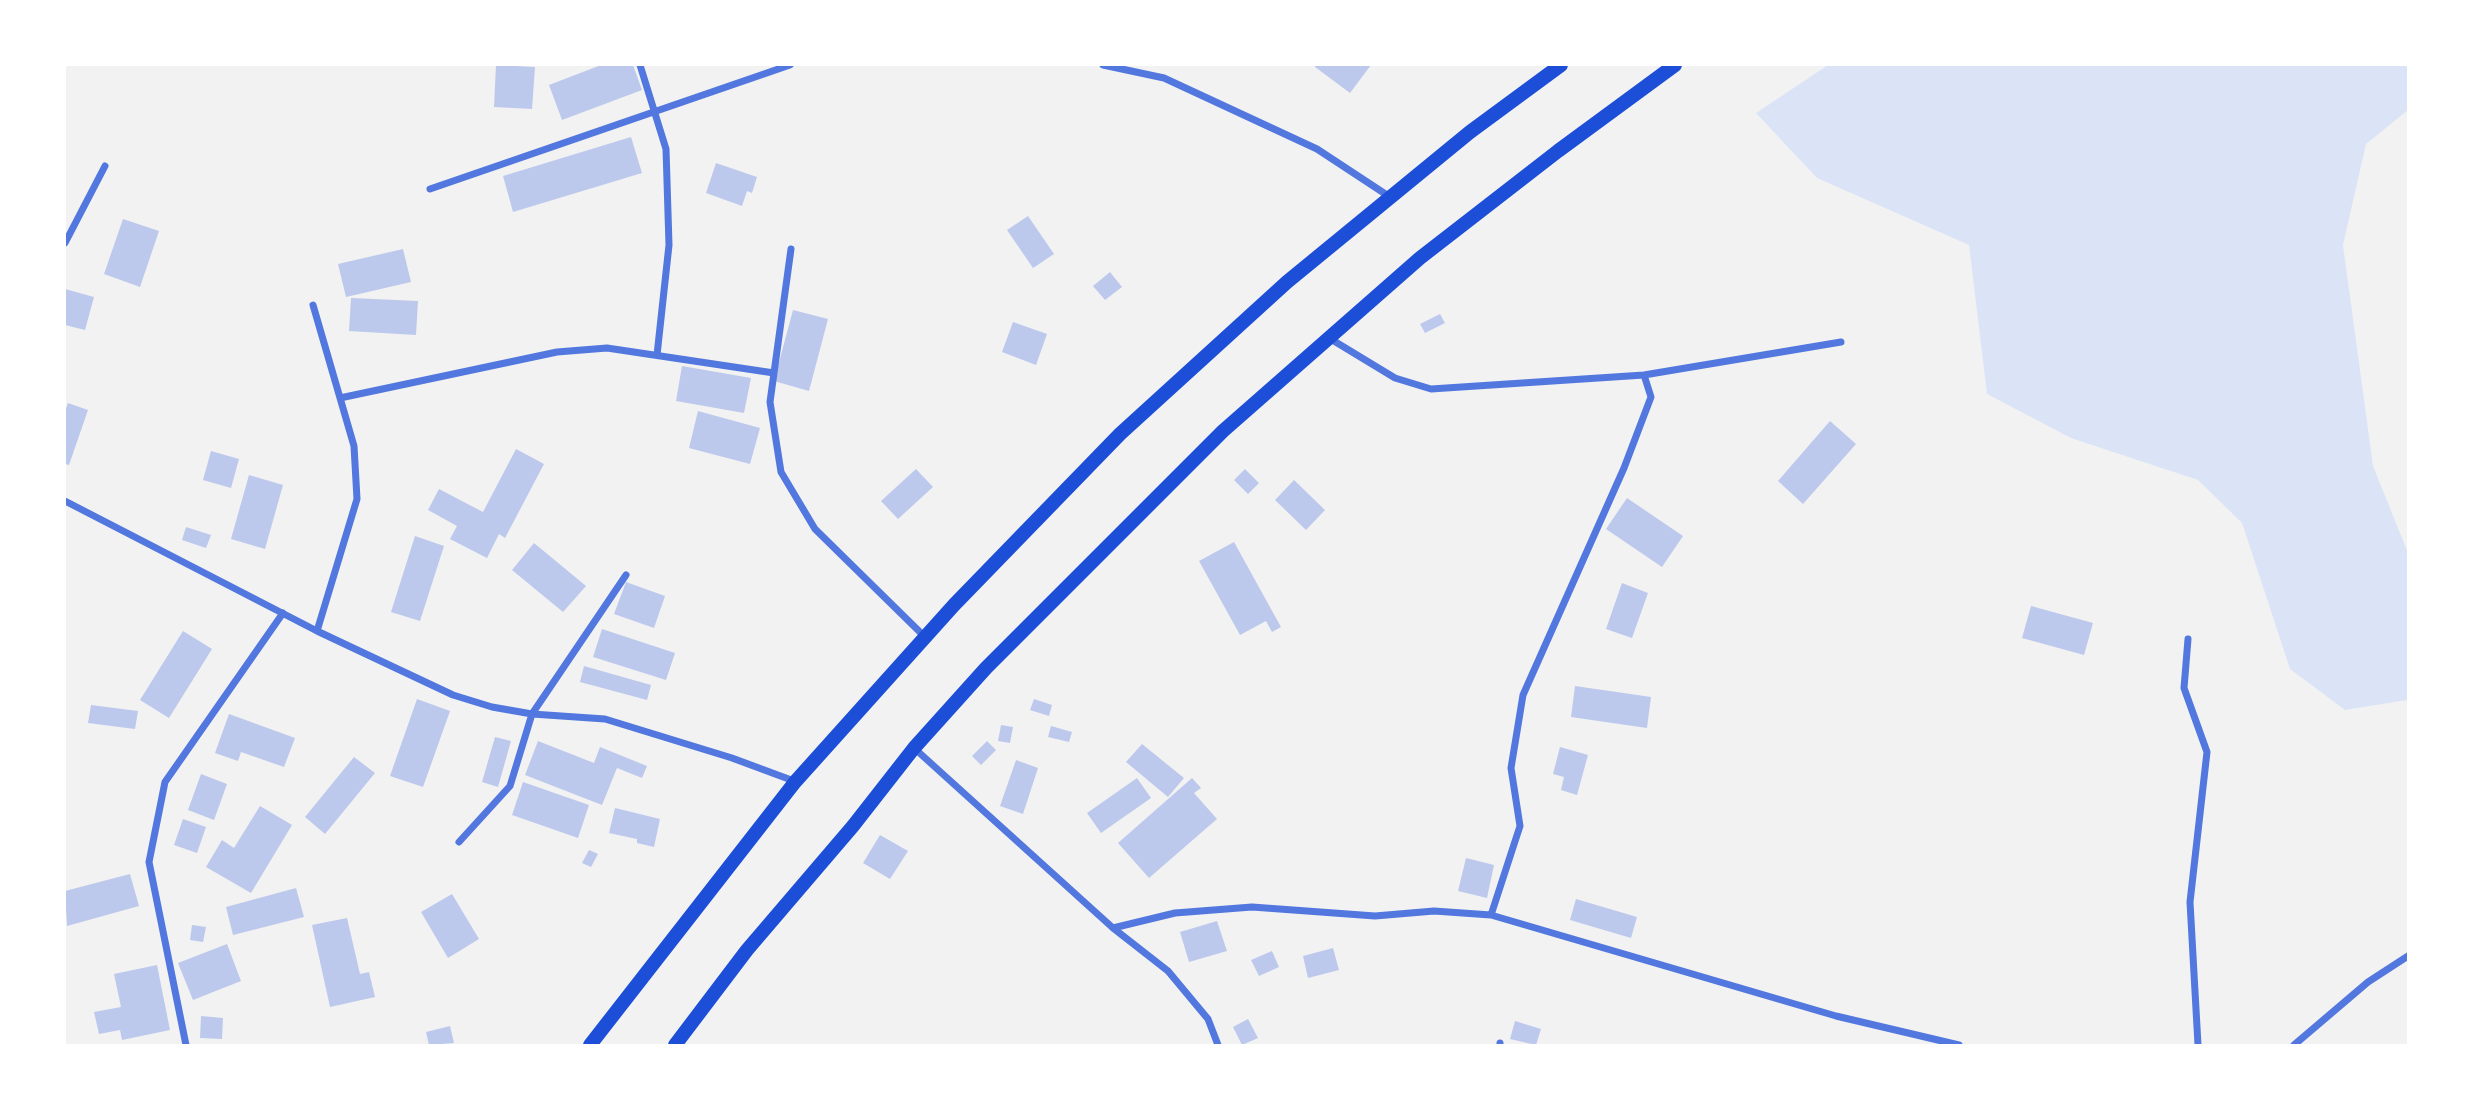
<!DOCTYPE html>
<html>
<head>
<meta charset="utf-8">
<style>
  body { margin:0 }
  #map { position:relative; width:2473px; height:1110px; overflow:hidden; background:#f2f2f2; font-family:"Public Sans",sans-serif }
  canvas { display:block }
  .frame { position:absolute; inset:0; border:66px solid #fff; pointer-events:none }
</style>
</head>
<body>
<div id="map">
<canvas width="2473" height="1110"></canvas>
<div class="frame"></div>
</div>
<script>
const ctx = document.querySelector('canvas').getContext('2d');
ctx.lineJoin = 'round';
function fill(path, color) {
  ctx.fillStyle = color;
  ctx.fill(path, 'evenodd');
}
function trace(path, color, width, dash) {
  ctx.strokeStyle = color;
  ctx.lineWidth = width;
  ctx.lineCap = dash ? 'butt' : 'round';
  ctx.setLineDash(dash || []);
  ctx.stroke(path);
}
fill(new Path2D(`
  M1828,65H2408V110L2366,144L2343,245L2373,466L2408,553L2407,700L2345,710L2290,669L2242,523L2198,480L2071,438L1987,394L1969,245L1817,178L1756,113Z`), '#dbe4f7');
fill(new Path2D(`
  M496,65L535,67L532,109L494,107Z
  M601,65H633L642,90L562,120L549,85Z
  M1316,65H1371L1350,93L1315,67Z
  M631,137L642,173L513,212L503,176Z
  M716,163L757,177L752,193L747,191L742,206L706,193Z
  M1028,216L1054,254L1033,268L1007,230Z
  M123,219L159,231L140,287L104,274Z
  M403,249L411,282L346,297L338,264Z
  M1110,272L1122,287L1105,300L1093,286Z
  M65,289L94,297L85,330L65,325Z
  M351,298L418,301L416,335L349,331Z
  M793,310L828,319L809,391L774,381Z
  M1440,314L1445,323L1425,333L1420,324Z
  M1013,322L1047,334L1036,365L1002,352Z
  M682,366L751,378L744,413L676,401Z
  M68,403L88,410L69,465L65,464V411Z
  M698,411L760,428L750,464L689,448Z
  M1830,421L1856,444L1803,504L1778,481Z
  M516,449L544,464L505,538L499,534L487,558L450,539L457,526L428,510L439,489L483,512Z
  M211,451L239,459L231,488L203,480Z
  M916,469L933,487L898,519L881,501Z
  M1245,469L1259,483L1248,494L1234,480Z
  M249,475L283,485L265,549L231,539Z
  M1294,480L1325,510L1306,530L1275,500Z
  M1627,498L1683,536L1662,567L1606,529Z
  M186,527L211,535L206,548L182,540Z
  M415,536L444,546L420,621L391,612Z
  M1234,542L1281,627L1272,632L1266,621L1240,635L1199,561Z
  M534,543L586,586L563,612L512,570Z
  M626,582L665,596L654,628L614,614Z
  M1622,583L1648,593L1632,638L1606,629Z
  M2031,606L2093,623L2084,655L2022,638Z
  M602,629L675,653L666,680L593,657Z
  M183,631L212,649L169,718L140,700Z
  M584,666L651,685L647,700L580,682Z
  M1575,686L1651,697L1647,728L1571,717Z
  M417,699L450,711L423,787L390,776Z
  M1034,699L1052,705L1049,716L1030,710Z
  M91,705L138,711L135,729L88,723Z
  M229,714L295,738L284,767L241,752L238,761L215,753Z
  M1001,725L1013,727L1010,743L998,741Z
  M1051,726L1072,732L1069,742L1048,737Z
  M495,737L511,741L498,787L482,782Z
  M538,741L594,763L600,747L647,766L642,778L617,768L602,805L525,775Z
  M987,741L996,750L981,765L972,756Z
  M1142,744L1184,778L1168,797L1126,762Z
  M1560,747L1588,755L1577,795L1561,790L1564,777L1553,774Z
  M354,757L375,773L325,834L305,817Z
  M1016,760L1038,768L1023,814L1000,806Z
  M201,774L227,784L214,820L188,810Z
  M1137,778L1151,798L1101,833L1087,813Z
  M1192,778L1201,788L1194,793L1217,819L1149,878L1118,843Z
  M523,782L589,805L578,838L512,815Z
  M260,806L292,825L251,893L206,867L222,840L234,848Z
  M615,808L660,819L654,847L637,843V839L609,833Z
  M183,819L206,827L197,853L174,845Z
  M880,835L908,851L890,879L863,863Z
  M589,850L598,854L591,867L582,863Z
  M1466,858L1494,865L1487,898L1458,891Z
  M130,874L139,906L67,926L65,891Z
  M296,888L304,917L233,935L226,907Z
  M452,894L479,939L448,958L421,912Z
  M1576,899L1637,917L1631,938L1570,920Z
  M347,918L360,974L369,972L375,997L330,1007L312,925Z
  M1217,921L1227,951L1189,962L1180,932Z
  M192,925L206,927L203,942L190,940Z
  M227,944L241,981L193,1000L178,963Z
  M1333,948L1339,970L1308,978L1303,956Z
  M1272,951L1279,967L1259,976L1251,960Z
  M157,965L170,1030L122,1040L120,1030L99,1034L94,1012L121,1007L114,974Z
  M201,1016L223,1018L222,1039L200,1038Z
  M1248,1019L1258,1038L1242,1045L1233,1027Z
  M1515,1021L1541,1029L1536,1045L1510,1039Z
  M450,1026L454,1043L429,1045L426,1032Z`), '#bdc9ec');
trace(new Path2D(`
  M640,65L666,149L669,245L657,355
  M1103,65L1164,78L1317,149L1390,197
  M430,189L790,65
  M65,243L105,166
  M791,249L770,402L781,472L815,529L925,637
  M313,305L354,446L357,499L317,631
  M1329,338L1395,378L1431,389L1644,375L1841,342
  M340,398L557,352L607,348L774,373
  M65,501L317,631L453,695L492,707L532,714L605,719L732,758L794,781
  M2188,639L2184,688L2207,752L2190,902L2198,1045
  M914,748L1113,928L1168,971L1208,1019L1218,1045
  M459,842L510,786L532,714L626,575
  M1491,915L1520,826L1511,768L1523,695L1624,468L1651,397L1644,375
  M1113,928L1175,913L1252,907L1375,916L1434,911L1491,915L1836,1016L1959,1045
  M186,1045L149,862L165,782L283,613
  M1500,1045V1043
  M2294,1045L2368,982L2408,956`), '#5277de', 7);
trace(new Path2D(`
  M590,1045L795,782L954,605L1120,434L1287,282L1470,132L1561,65
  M675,1045L747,950L853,826L914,748L986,668L1223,431L1420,258L1558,151L1675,65`), '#1d4ed8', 14);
</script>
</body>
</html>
